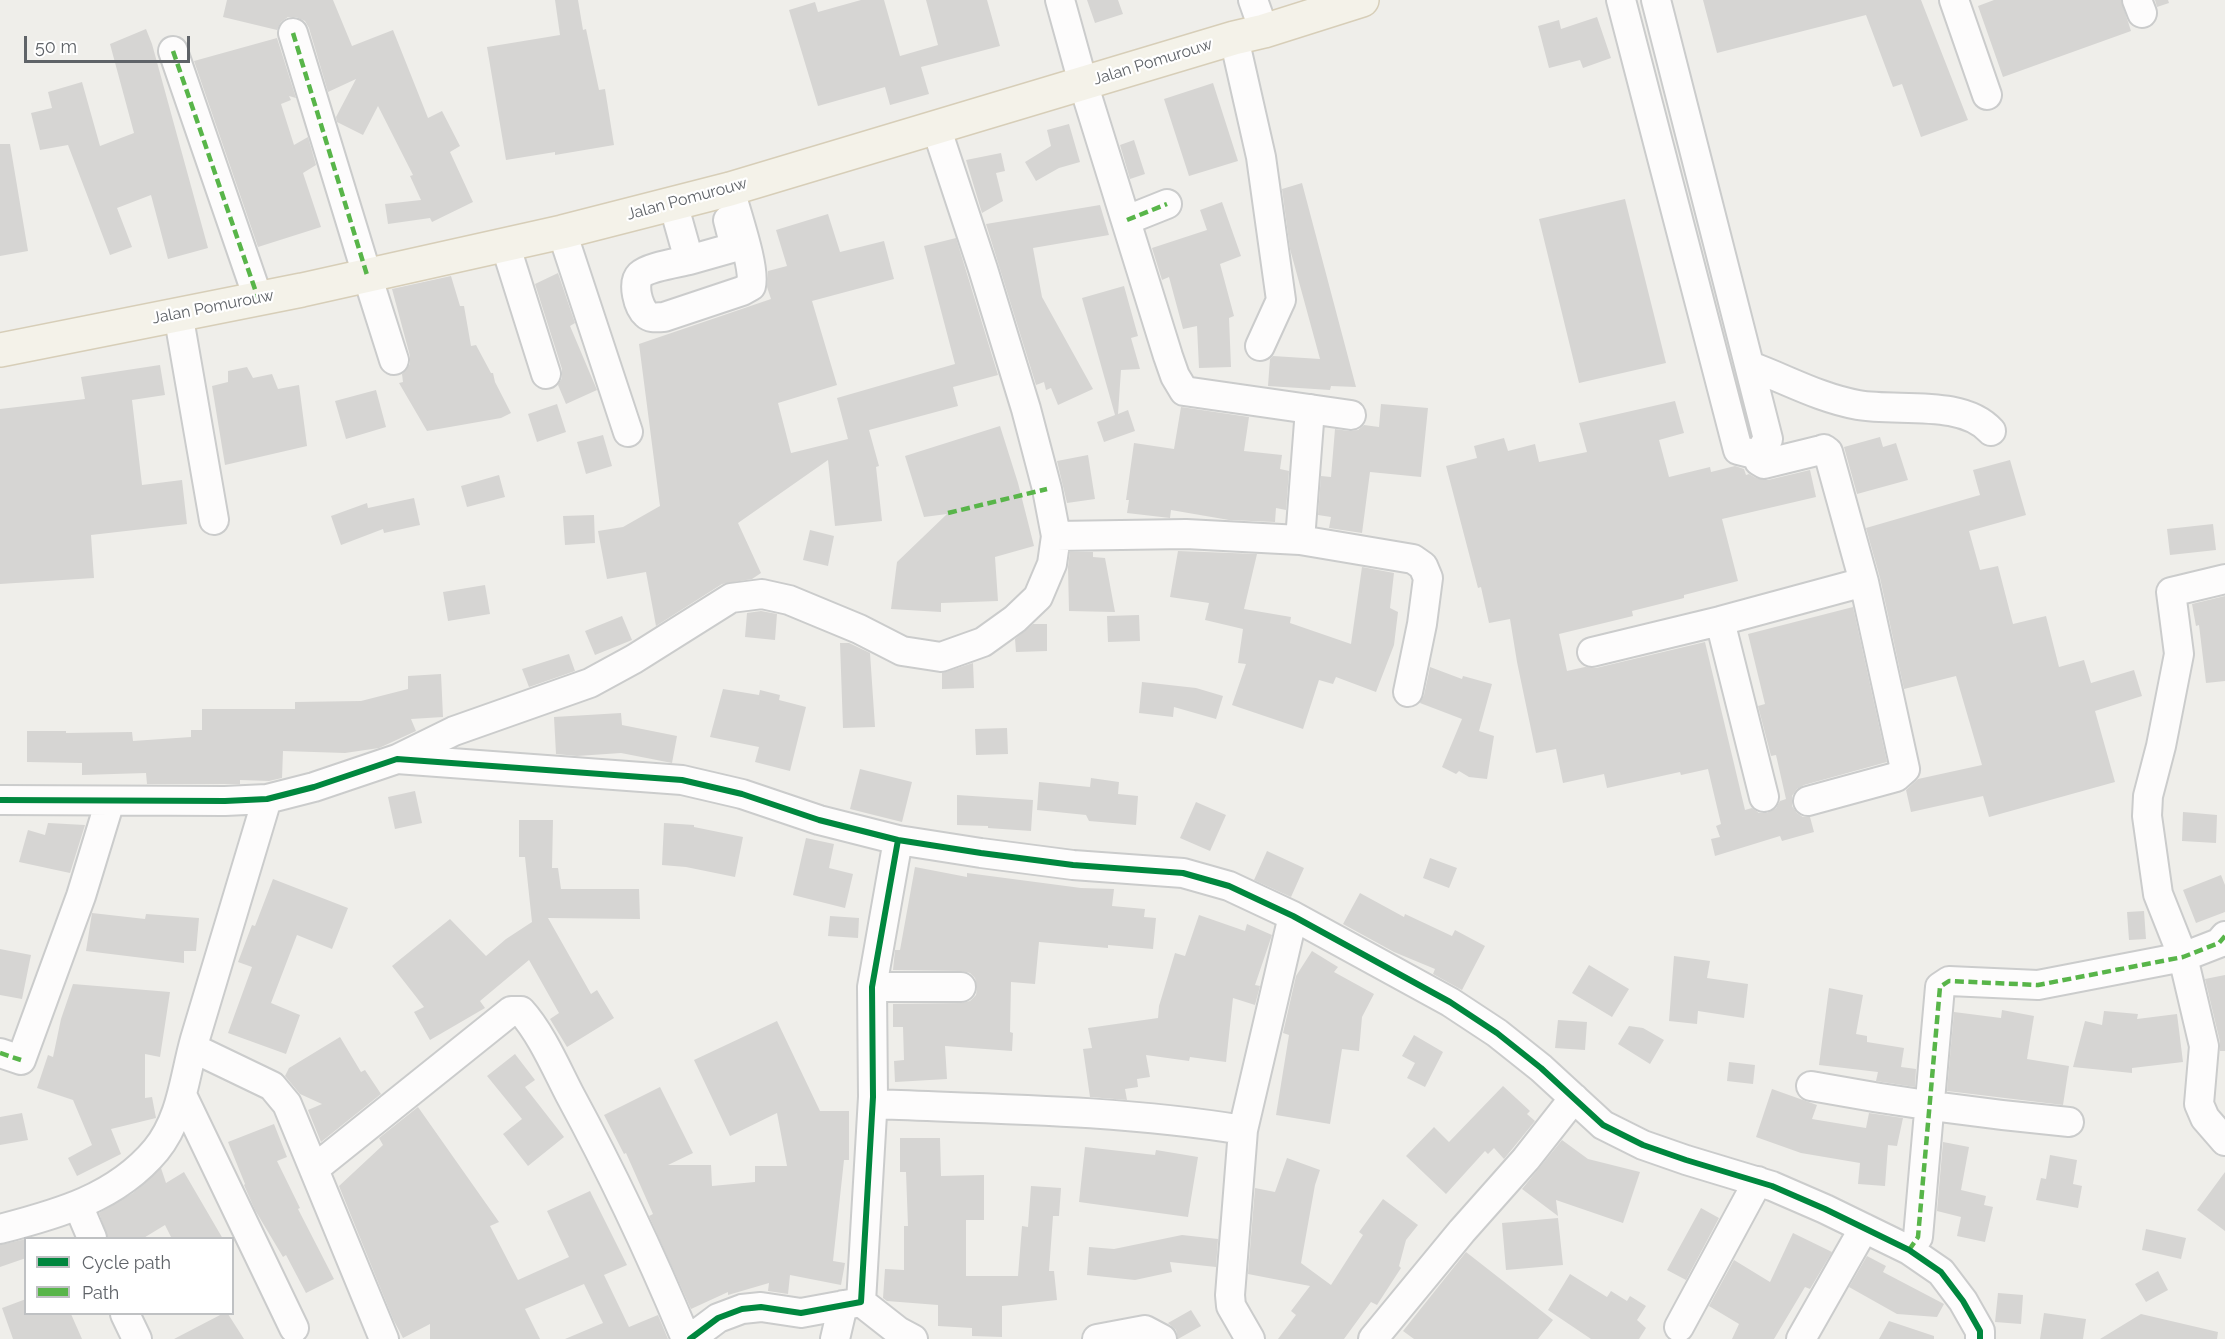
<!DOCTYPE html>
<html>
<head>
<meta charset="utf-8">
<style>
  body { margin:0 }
  #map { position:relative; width:2225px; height:1339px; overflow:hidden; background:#efeeea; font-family:Raleway,sans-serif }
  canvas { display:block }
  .legend { position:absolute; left:24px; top:1237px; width:210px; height:78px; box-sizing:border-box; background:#fff; border:2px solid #bfc1c3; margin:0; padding:8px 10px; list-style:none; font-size:18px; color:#5f6368 }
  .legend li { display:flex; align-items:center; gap:12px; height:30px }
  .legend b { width:30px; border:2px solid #bfc1c3 }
  .scale { position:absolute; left:24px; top:36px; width:166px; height:27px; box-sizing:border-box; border:3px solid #5f6368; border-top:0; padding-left:8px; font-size:18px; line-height:21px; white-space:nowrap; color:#5f6368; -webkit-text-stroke:4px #fff; paint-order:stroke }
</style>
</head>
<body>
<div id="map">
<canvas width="2225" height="1339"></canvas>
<ul class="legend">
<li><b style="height:8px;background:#00873e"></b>Cycle path</li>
<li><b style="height:8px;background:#58b549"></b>Path</li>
</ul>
<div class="scale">50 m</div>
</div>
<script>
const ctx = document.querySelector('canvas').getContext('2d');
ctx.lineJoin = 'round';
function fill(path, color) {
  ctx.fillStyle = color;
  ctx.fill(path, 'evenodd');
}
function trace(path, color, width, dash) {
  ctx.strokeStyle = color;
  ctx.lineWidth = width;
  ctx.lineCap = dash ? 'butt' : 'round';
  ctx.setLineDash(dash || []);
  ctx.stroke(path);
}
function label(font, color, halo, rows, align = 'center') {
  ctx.font = font + ' Raleway,sans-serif';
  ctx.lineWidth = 4.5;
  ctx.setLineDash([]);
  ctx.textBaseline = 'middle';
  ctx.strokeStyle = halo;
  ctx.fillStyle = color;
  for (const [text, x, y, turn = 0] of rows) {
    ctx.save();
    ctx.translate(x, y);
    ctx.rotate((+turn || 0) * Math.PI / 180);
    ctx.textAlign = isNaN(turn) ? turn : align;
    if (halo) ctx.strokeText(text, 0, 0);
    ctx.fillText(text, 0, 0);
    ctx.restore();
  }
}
fill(new Path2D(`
  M227,0H333L352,46L393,30L428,118L442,111L460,146L450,152L473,202L432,222L430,218L388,224L385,204L421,200L410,176L413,175L378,106L363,135L337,122L336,117L356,79L328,92L309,28L305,21L296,17H288L281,22L277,30L223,17Z
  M555,0H578L583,30L586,29L599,90L605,89L614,145L555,155V152L506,160L487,47L560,35Z
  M861,0H884L900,56L938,45L926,0H987L1000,46L921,67L929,94L890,105L885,87L818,106L789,10L815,2L818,12Z
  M1087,0H1118L1123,14L1095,23Z
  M1703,0H1921L1968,120L1921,137L1902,84L1893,87L1866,15L1717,53Z
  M1994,0H2121L2131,31L2003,77L1978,6Z
  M2155,0H2168L2169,3L2157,7Z
  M1597,17L1611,58L1583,68L1580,60L1549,68L1538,26L1559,20L1561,29Z
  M146,29L152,44L208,248L168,259L151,195L117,208L132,247L110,255L68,145L40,150L31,113L52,108L48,92L82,82L100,146L134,133L110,44Z
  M277,38L296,98L289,96L291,100L281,104L294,145L308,137L316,165L303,173L321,227L258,247L194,61Z
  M1213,83L1238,161L1189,176L1164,99Z
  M1069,124L1080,162L1059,168L1036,181L1025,162L1051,146L1047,130Z
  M1134,140L1145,174L1130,179L1120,145Z
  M0,144H10L28,251L0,256Z
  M1001,153L1005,171L996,173L1003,201L982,213L966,160Z
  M1302,183L1356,387L1331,386L1330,390L1268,386L1270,359L1273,356L1320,359L1290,249L1282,189Z
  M1625,199L1666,363L1579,383L1539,219Z
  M1222,202L1241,256L1220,264L1234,316L1229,318L1231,367L1199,368L1197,326L1183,329L1169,277L1162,280L1152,248L1207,230L1200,210Z
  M1100,205L1109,235L1033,248L1042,297L1093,389L1058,405L1051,388L1046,390L1044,382L1036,385L986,224Z
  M828,214L840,252L884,241L894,279L812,301L837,385L778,403L791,453L848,439L837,398L955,364L924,246L956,238L998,375L953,387L958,406L869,430L879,466L876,467L882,521L835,526L828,460L738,523L761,573L752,579L722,584L656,626L646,572L607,579L598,531L623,527L660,506L639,344L771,299L767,287L768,271L787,266L776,230Z
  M558,273L575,323L570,326L597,390L566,404L558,385L562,378V369L535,284Z
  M451,276L460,306H464L471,346L476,345L491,373H493L495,382L511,413L501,418L427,431L399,383L403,382L402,374L410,364V356L392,289Z
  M1124,286L1138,336L1131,338L1140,369L1121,370L1118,414L1128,410L1135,431L1104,442L1097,422L1115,415L1082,298Z
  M160,365L165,395L132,400L142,485L182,480L187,524L91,535L94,578L0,584V409L85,399L81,377Z
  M247,367L253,378L272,374L278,389L299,385L307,446L225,465L212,386L228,382V371Z
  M376,390L386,427L346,439L335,401Z
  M1675,401L1684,433L1659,440L1669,477L1710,467L1711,472L1735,466L1744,469L1746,475L1749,474L1756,478L1768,480L1810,470L1816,497L1722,519L1738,581L1684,595V598L1632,611L1633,616L1559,634L1567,671L1585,667L1596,668L1705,642L1745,810L1752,808L1759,813H1767L1776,808L1780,801L1786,799L1776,755L1771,756L1758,706L1765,704L1748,634L1853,607L1887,762L1804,785L1797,789L1792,796V806L1797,813L1803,817H1810L1814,832L1782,841L1780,836L1715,856L1711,839L1720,837L1716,826L1721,824L1708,769L1681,775L1680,772L1607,788L1604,774L1563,783L1556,749L1536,753L1517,662L1510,619L1489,623L1481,587L1478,588L1446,466L1477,458L1474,446L1504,438L1508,451L1535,444L1539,462L1587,452L1579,423Z
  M557,404L566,432L537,442L528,414Z
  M1381,404L1428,408L1421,477L1370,472L1362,533L1329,528L1331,517L1318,515L1321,476L1331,477L1335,429L1349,431L1358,430L1364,425L1379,427Z
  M1181,407L1249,417L1244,451L1282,455L1280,469L1289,471L1286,510L1276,508L1275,522L1229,520L1171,510L1170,518L1127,513L1129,500H1126L1134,443L1174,449Z
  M1000,426L1018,483L1034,546L995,557L998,601L941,603V612L891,609L897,562L947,514L924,517L905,456Z
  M603,435L612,466L586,474L577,442Z
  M1880,437L1883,447L1896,443L1908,480L1857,494L1844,447Z
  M1088,455L1095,499L1067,503L1057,461Z
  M2010,460L2026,515L1969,531L1980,570L1998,566L2013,624L2046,616L2059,667L2084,660L2091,683L2134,670L2142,696L2095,711L2115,782L1989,817L1983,796L1911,812L1906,790L1918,779L1982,765L1956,676L1904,689L1880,578L1866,528L1980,495L1973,470Z
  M499,475L505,497L467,507L461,486Z
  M414,498L420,525L384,533L383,529L341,545L331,516L367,503L368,508Z
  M594,515L595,543L565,545L563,516Z
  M2213,524L2216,550L2170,555L2167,529Z
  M810,530L834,536L828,566L803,560Z
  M1178,551L1257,554L1244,609L1291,617L1290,623L1351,644L1362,567L1394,573L1390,608L1398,612L1394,645L1376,692L1336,677L1333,684L1319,680L1303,729L1232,705L1246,664L1238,663L1243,629L1205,620L1209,603L1170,597Z
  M1070,552H1093V557L1105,558L1115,612L1069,611L1068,567Z
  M485,585L490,614L448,621L443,592Z
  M2225,596V681L2206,683L2199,625L2196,626L2192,604Z
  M761,611L777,614L775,640L745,637L747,613Z
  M1139,615L1140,641L1108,642L1107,616Z
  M622,616L632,640L595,655L585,631Z
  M1033,624H1047V651L1016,652L1015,639Z
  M840,643H849L870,653L875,727L843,728Z
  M569,654L575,671L529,687L522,669Z
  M973,663L974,688L942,689V673Z
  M1430,667L1462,679L1463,676L1492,684L1479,731L1494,736L1487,779L1469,777L1459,771L1456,774L1442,767L1462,719L1420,703L1424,695Z
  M441,674L443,717L411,719L416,731L379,748L345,753L283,751L282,778L269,781L240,780V784H147L146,773L82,775V763L27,762V731H66V733L132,732L133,741L191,737V730H202V709H295V702L361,701L408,689V676Z
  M1142,682L1196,688L1223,696L1216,719L1174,707L1173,717L1139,713Z
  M723,689L759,695L760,690L780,695L779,700L806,707L790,771L755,762L759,747L710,737Z
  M621,713L622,725L677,736L672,763L621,753L577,756L556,754L554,717Z
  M1007,728L1008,754L976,755L975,729Z
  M860,769L912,782L902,822L850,809Z
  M1091,778L1119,782L1118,794L1138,796L1136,825L1089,821L1086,815L1037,810L1039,782L1090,787Z
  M415,791L422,823L395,829L388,797Z
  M957,795L1033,800L1031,831L988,828V826L957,825Z
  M1196,802L1226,815L1210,851L1180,838Z
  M2183,812L2217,815L2216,843L2182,841Z
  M519,820H553L552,868H558L561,889H639L640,919L548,918L591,994L597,990L614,1018L567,1047L550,1019L559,1013L529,960L480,1001L485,1008L430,1040L414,1012L424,1007L392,966L450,919L486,956L506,939L532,922L525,857H519Z
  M48,823L85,825L70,873L19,862L28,830L45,835Z
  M664,823L694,825V827L743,837L735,877L686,867L662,865Z
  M806,838L834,844L829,868L853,874L845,908L793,895Z
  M1267,851L1304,868L1291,897L1254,880Z
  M1430,858L1457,868L1449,888L1423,878Z
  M915,867L967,877V873L1081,888L1114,889L1112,906L1145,909L1144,917L1156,918L1153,949L1108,945V948L1039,942L1035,984L1011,982L1010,1032L1013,1033L1012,1051L945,1046L947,1079L895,1082L894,1061L904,1060L903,1027H893V1004L962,1003L970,1001L976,995L977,988L975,978L970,973L962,971L893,970L895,950H900Z
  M2221,875L2225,885V912L2196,923L2183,890Z
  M273,879L348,908L332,949L297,935L271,1003L300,1015L286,1054L228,1033L252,967L238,962L252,925L255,926Z
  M1360,893L1404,917L1405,914L1452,936L1455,930L1485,946L1462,990L1433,974L1435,969L1394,952L1343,924Z
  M2144,911L2146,939L2129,940L2127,912Z
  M92,913L145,919L146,914L199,918L196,951H184V963L86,951Z
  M1199,915L1245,931L1247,924L1272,935L1255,985L1260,986L1255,1005L1233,998L1226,1062L1190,1057L1189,1061L1146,1055L1150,1077L1137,1079L1138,1087L1125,1089L1127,1100L1090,1097L1083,1049L1092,1048L1088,1028L1158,1018L1159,1006L1175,953L1185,956Z
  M830,916L859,918L858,938L828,936Z
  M0,949L31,955L22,999L0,995Z
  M1312,951L1338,967L1334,972L1374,994L1362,1017L1359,1051L1342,1049L1330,1124L1276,1115L1289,1035L1283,1033L1296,976Z
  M1674,956L1710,961L1707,978L1748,984L1744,1018L1698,1011L1697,1024L1669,1021Z
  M1589,965L1629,989L1612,1017L1572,993Z
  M2225,975V1051H2220V1042L2205,979Z
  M73,984L170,992L160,1057L145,1054V1098L152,1097L156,1118L111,1129L121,1154L77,1176L68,1158L92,1145L73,1100L37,1088L48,1055L53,1057L61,1019Z
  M1829,988L1863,995L1856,1034L1867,1036V1042L1904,1048L1901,1067L1916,1069L1915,1087L1876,1081L1878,1072L1819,1065Z
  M2002,1010L2034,1016L2027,1059L2069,1066L2063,1105L1947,1091L1954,1012L2001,1018Z
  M2104,1011L2138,1014L2137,1019L2177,1014L2183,1062L2132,1068V1073L2073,1067L2085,1021L2102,1025Z
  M1558,1020L1587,1022L1585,1050L1555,1048Z
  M777,1021L820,1111H849V1160H844L833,1261L845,1263L841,1285L790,1275L788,1294L768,1291L769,1283L728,1295V1292L691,1309L649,1216L653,1214L626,1153L624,1154L604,1115L660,1087L693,1153L668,1165H711L712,1186L755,1182V1166H787L777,1113L730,1136L694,1060Z
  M1629,1026L1643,1028L1664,1040L1650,1064L1618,1044Z
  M1414,1035L1443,1052L1425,1087L1407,1078L1415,1063L1402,1056Z
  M340,1037L361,1072L365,1070L381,1094L321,1142L308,1110L322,1104L300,1094L285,1076L289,1068Z
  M515,1054L535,1080L525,1087L564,1137L528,1166L503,1134L522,1119L487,1076Z
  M1729,1062L1755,1065L1753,1084L1727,1081Z
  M1503,1086L1530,1111L1527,1114L1535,1121L1504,1159L1494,1148L1488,1154L1485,1151L1446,1194L1406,1156L1434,1127L1449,1142Z
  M1772,1089L1817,1105L1812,1119L1866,1128L1869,1113L1903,1118L1897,1146L1888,1145L1885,1186L1858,1184L1860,1163L1801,1153L1756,1137Z
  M418,1107L499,1222L490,1226L518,1280L569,1257L547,1211L590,1191L627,1265L604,1275L629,1327L658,1315L668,1339H565L603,1323L584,1284L525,1309L540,1339H430V1324L403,1338L393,1319L339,1186L383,1145L379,1138Z
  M22,1113L28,1140L0,1145V1117Z
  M274,1124L287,1157L277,1161L300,1208L298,1209L334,1279L306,1293L286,1255L283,1257L255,1210L244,1185L245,1184L228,1142Z
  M900,1138H940L941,1176L984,1175V1220H966V1276H1018L1022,1226L1028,1227L1031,1186L1061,1188L1059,1216H1053L1049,1271H1054L1057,1300L1002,1306V1337L972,1336V1328L938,1326V1305L887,1301L883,1298L885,1269L904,1270V1226H908L906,1172H900Z
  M1562,1140L1588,1159L1640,1172L1623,1223L1556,1200L1558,1216L1522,1189Z
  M1943,1142L1969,1147L1961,1190L1986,1196L1984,1205L1993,1207L1985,1242L1957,1236L1961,1217L1937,1211Z
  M1085,1147L1155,1155L1156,1150L1198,1157L1188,1217L1079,1202Z
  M2050,1155L2077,1160L2073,1184L2082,1186L2078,1208L2036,1200L2041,1178L2046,1179Z
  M1287,1158L1320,1170L1315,1185L1301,1263L1331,1285L1363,1235L1359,1232L1383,1199L1418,1225L1406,1240L1399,1266L1401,1268L1377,1305L1371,1302L1344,1339H1278L1296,1315L1291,1311L1310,1286L1248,1274L1255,1188L1275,1192Z
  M161,1168L166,1183L184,1172L223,1239H172L165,1225L142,1239H108L99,1213L133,1193Z
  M2225,1172V1231L2197,1210Z
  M1701,1208L1719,1218L1686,1280L1667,1270Z
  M1558,1218L1563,1265L1506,1270L1502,1223Z
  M2146,1229L2186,1238L2181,1259L2142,1250Z
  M1793,1233L1832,1252L1810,1289L1805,1287L1774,1339H1732L1739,1324L1709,1306L1734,1260L1770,1282Z
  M1182,1235L1218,1239L1216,1267L1170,1262L1172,1272L1135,1280L1087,1275L1089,1247L1114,1249Z
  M26,1239V1258L0,1267V1245Z
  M1466,1252L1553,1320L1538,1339H1414L1403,1331Z
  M1867,1256L1886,1266L1883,1272L1944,1304L1937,1317L1897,1314L1849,1287Z
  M2158,1271L2168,1290L2146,1302L2135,1284Z
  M1570,1274L1607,1297L1611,1291L1627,1301L1630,1296L1646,1306L1637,1320L1646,1328L1639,1339H1591L1548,1310Z
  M1998,1293L2023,1295L2021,1324L1995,1322Z
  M26,1299V1314H71L82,1339H13L2,1308Z
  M1191,1310L1201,1326L1178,1339L1176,1330L1168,1323Z
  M2044,1313L2086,1319L2083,1339H2040Z
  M222,1314H228L244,1339H174Z
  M2141,1314L2218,1332L2217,1339H2100Z
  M1889,1321L1934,1336V1339H1879Z`), '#d6d5d3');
const minor = new Path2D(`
  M1060,0L1083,83L1168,356L1175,376L1184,391L1351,415
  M1253,0L1264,31
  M1621,0L1738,450L1758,455L1759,461L1764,464L1821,450L1824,449L1828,452L1864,582L1905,769L1896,777L1808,801
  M1656,0L1768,439L1758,455
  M1954,0L1987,95
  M2137,0L2142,13
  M293,33L367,275L394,360
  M1234,38L1261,157L1281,300L1260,346
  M173,51L258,298
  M673,203L689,260C677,263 648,267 640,275C632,283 638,307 646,314C651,319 658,317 664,317L742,291L751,286C756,268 735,210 730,189
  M1127,220L1167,204
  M562,232L628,432
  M505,244L546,374
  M689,260L735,247L728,220
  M178,313L214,520
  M1750,366C1786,379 1819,398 1858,405C1898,412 1962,399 1991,431
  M1056,536L1186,534L1300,540L1413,559L1423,566L1428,578L1422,624L1408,692
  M1300,540L1310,409
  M2225,579L2171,592L2179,654L2161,746L2148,796L2147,816L2158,894L2183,957L2204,1046L2199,1104L2205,1118L2225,1141
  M1720,621L1764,797
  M1592,652L1720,621L1864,582
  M397,759L454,731L590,683L634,659L731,598L762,594L789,600L859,629L902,651L941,657L983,642L1015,619L1038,597L1052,564L1056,536L1047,489L1026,409L983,269L936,127
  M0,800L225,801L267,799L314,787L397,759L682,780L742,794L819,820L898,840L981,853L1073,865L1183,873L1229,886L1293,916L1450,1002L1497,1033L1541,1068L1603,1125L1643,1145L1686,1160L1772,1186L1825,1209L1909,1250L1941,1272L1963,1301L1980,1331V1339
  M872,987H961
  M193,1048L272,1086L287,1104L384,1339
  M0,1053L21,1060L81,896L110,801
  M1811,1086C1897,1102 1982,1114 2069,1122
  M183,1097L294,1328
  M873,1104C996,1109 1121,1110 1243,1130L1293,916
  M1243,1130L1230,1295L1231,1306L1250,1339
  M314,1169L511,1011H521C541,1033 556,1068 570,1095C613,1174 651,1255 686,1339
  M78,1205L92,1238
  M0,1229C58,1214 116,1198 156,1150C182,1118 184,1078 195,1039C219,959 243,879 267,799
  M1909,1250L1918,1237L1940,987L1949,981L2038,985L2183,957L2219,943L2225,936
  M861,1302L898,1331L913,1339
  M125,1314L137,1339
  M1679,1327L1758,1181
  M690,1339L718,1318L742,1309L761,1307L801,1313L861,1302L873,1097L872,987L898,840
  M835,1339L843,1305
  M1097,1339L1145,1330L1162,1339
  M1373,1339L1462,1231L1526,1159L1574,1098
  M1801,1339L1864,1228`);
const major = new Path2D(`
  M0,350L302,290L562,232L730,189L1234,38L1264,31L1362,0`);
trace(minor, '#cbcccc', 32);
trace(major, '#d7ceb8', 36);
trace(minor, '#fdfcfc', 28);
trace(major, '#f4f2e9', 33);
trace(new Path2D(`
  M293,33L367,275
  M173,51L258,298
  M1127,220L1167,204
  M948,513L1047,489
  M0,1053L21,1060
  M1909,1250L1918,1237L1940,987L1949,981L2038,985L2183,957L2219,943L2225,936`), '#58b549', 4.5, [9, 4.5]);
trace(new Path2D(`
  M0,800L225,801L267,799L314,787L397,759L682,780L742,794L819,820L898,840L981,853L1073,865L1183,873L1229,886L1293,916L1450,1002L1497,1033L1541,1068L1603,1125L1643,1145L1686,1160L1772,1186L1825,1209L1909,1250L1941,1272L1963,1301L1980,1331V1339
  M690,1339L718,1318L742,1309L761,1307L801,1313L861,1302L873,1097L872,987L898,840`), '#00873e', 6);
label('16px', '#5f6368', '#fff', [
  ["Jalan Pomurouw",1153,62,-17],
  ["Jalan Pomurouw",687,199,-15],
  ["Jalan Pomurouw",213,307,-11]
]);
</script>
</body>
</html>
